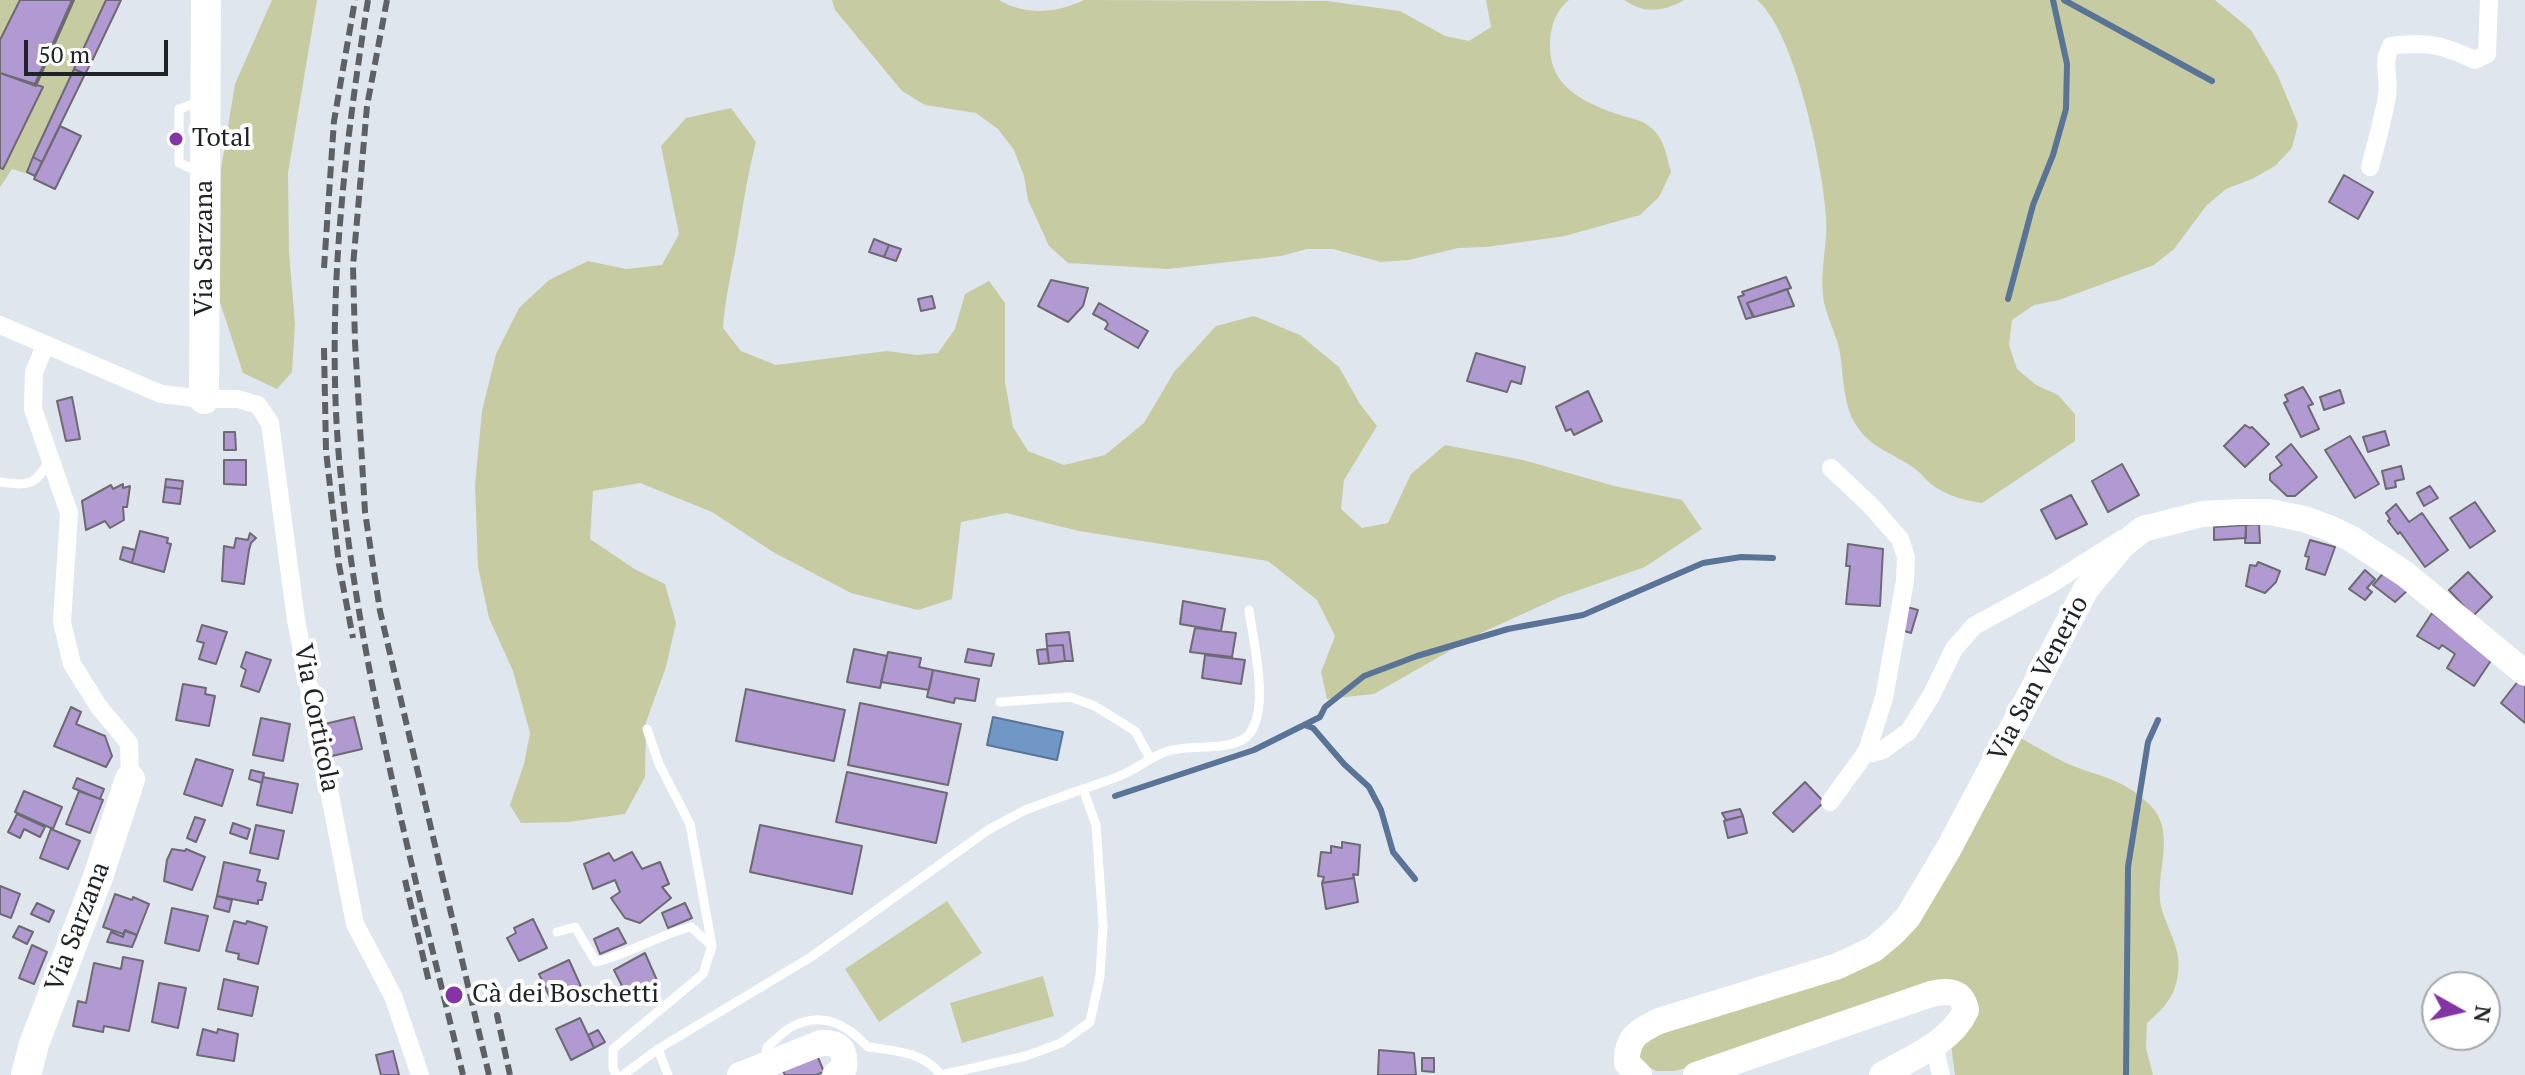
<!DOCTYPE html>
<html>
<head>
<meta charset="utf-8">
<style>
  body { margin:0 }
  #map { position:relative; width:2525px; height:1075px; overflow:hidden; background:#e0e6ee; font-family:"PT Serif",serif }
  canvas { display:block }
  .north { position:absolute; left:2421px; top:971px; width:80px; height:80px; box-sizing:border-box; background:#fff; border:2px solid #a6a7a9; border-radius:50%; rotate:98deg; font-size:22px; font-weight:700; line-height:32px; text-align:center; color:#212427 }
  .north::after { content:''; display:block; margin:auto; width:28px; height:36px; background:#8434a4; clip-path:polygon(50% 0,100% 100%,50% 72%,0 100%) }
  .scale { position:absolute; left:24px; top:40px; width:144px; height:36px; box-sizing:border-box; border:4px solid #212427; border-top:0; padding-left:10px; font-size:24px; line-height:28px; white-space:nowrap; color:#212427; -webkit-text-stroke:6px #fff; paint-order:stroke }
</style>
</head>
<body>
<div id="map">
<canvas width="2525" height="1075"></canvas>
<div class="north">N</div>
<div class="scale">50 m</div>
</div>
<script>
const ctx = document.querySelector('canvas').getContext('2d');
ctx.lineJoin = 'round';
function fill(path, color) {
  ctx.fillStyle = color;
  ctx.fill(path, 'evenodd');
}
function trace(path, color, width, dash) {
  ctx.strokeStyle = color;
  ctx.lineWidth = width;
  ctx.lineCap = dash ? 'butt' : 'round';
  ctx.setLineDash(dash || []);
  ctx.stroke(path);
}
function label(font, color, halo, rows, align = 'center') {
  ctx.font = font + ' "PT Serif",serif';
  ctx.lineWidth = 8;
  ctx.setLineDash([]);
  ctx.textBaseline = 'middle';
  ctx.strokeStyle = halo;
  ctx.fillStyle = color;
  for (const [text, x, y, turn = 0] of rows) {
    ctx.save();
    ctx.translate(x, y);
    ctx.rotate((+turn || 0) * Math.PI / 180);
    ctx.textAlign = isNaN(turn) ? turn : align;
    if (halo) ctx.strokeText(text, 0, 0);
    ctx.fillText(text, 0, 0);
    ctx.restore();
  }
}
fill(new Path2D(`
  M0,0H122L35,176L12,169L0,187Z
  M272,0H317L288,173L289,252L295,324L292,372L277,389L243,373L220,302L221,169L235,84Z
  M832,0H999C1026,16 1057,13 1084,0L1327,1L1400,11L1445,36L1469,41L1491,27L1486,0H1569C1555,12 1551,25 1550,43C1548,88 1587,104 1623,116C1630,118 1640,120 1646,124C1664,135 1666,154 1671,172L1659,197L1640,215L1565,236L1486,247L1458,248L1409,260L1381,262L1333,249H1307L1281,256L1168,269L1068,263L1049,246L1028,200L1024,176L1014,150L998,129L976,113L925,105L902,91L835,10Z
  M1624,0H1684C1664,12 1644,14 1624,0Z
  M1757,0H2215L2251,30L2278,76L2298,124L2292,148L2275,166L2252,179L2226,189L2206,206L2174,249L2154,265L2059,300L2034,305L2012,320L2009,345L2017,369L2036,385L2058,395L2075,414V441L1982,503C1963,500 1947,496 1931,484C1925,479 1920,472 1914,468C1893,453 1870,448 1856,425C1842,403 1844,373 1839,348C1835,331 1825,314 1823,296C1820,269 1828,243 1826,217C1823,166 1795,32 1757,0Z
  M731,108L756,142C747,177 742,212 736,247C731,274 725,300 723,328L741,351L776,365L887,351L917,355L938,353L955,329L965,294L989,281L1005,303V382L1013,427L1028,451L1064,465L1105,455L1144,423L1174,372L1216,326L1254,316L1300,335L1339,367L1360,404L1377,426L1344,480L1341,509L1362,528L1388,523L1411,474L1445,445L1523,460L1614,486L1682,500L1702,529L1645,567L1562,596L1481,633L1374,694L1327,699L1321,672L1335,636L1317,600L1268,561L1079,531L1006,513L961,522L952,599L918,610L851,593L773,552L712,512L640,483L593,491L590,539L636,570L665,584L676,623L666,667L646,722L645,777L625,814L568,822L521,823L510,805L524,764L530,733L513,671L489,618L478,567L475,485L482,411L496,354L519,308L549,280L588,261L626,269L662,265L679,234L661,146L686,118Z
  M2021,738C2035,746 2050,755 2064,762C2099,778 2121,776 2151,806C2179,836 2151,879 2163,913C2172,939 2184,955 2176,984C2171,1002 2159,1012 2147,1023L2146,1048L2153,1075H1955L1951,1044L1973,996L1674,1071H1657L1641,1064L1638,1047L1646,1038L1879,957Z
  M947,901L982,953L879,1022L845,969Z
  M1043,976L1054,1016L962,1043L950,1003Z`), '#c7cba2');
const water = new Path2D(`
  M993,717L1063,732L1057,760L987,745Z`);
fill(water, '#7197c6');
trace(water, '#597496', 2);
trace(new Path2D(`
  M2064,0L2212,81
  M2008,299L2033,205L2053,155L2066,109L2067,64L2053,0
  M1304,725L1313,728L1344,764L1369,787L1381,810L1393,852L1415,879
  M1115,796L1254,750L1320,717L1325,707L1364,676L1417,656L1508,629L1583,615L1703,563L1741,557L1773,558
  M2126,1075L2128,867L2148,742L2158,720`), '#597496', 6);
const building = new Path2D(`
  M20,0H74L36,86L0,73V40Z
  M72,0L36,86L0,73L35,84Z
  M106,0H121L92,61L80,56Z
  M80,56L92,61L85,74L74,69Z
  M74,69L85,74L42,162L33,157Z
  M0,73L43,87L3,169L0,168Z
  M60,126L81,136L55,189L34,179Z
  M33,157L42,162L35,176L27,172Z
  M2344,175L2373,192L2358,219L2329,202Z
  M874,239L889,245L884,257L869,252Z
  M889,245L901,249L896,261L884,257Z
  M1786,277L1791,288L1747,303L1753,317L1746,319L1738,297L1744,295L1742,292Z
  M1051,280L1088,288L1083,306L1068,322L1038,306Z
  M1787,289L1794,306L1754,317L1747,303Z
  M932,296L935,308L921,311L918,299Z
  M1099,303L1148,331L1138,348L1105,329L1108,324L1106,321L1093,314Z
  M1476,353L1525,367L1521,384L1511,381L1507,392L1467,381Z
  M2303,387L2313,404L2308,406L2319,429L2301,437L2284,403L2288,401L2285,395Z
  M2340,390L2344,403L2324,410L2320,397Z
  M1588,391L1602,421L1574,435L1571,429L1566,431L1556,407Z
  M72,397L80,439L66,441L57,401Z
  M2245,425L2250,428L2252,427L2269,444L2245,467L2224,446Z
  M2385,431L2389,445L2368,452L2363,437Z
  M224,432H235L236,450H224Z
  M2350,436L2379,484L2355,498L2325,450Z
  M2291,444L2317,477L2295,496H2287L2270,480V474L2282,465L2276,457Z
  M224,460H246V485L224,484Z
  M2122,464L2139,495L2108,512L2092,481Z
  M2401,466L2404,479L2395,481L2396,487L2386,489L2382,471Z
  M166,479L183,481L182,489L165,487Z
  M123,484V488L130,486L127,507H123L124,520L110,528L105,521L86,530L82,501L111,485L113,489Z
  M2430,486L2438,498L2424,506L2417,493Z
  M165,487L182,489L180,504L163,502Z
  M2071,495L2087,524L2056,539L2041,510Z
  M2475,502L2495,531L2470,548L2450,518Z
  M2396,504L2409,522L2422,513L2448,550L2425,567L2400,532L2398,534L2388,521L2390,519L2386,513Z
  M2259,524L2260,543H2245L2246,525Z
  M2246,525V538L2214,540V527Z
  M140,531L168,538L167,543L171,544L164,572L132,563Z
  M250,533L256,538L251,543L249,550L244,584L222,581L224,546L234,548L236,538L248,540Z
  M2310,540L2335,547L2325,575L2306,569L2309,557L2305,556Z
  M1848,544L1883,549L1880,606L1846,604L1850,566H1846Z
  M123,547L135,550L132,563L120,559Z
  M2258,562L2280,571L2276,582L2265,593L2246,586L2250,565L2256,566Z
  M2387,569L2410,588L2395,602L2373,585Z
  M2365,570L2375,579L2367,588L2372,592L2365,600L2349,589Z
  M2468,572L2492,597L2473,616L2449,590Z
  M1183,601L1225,609L1221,631L1180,624Z
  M1907,607L1918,610L1911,633L1898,629Z
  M2432,613L2492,659L2474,686L2447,668L2455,654L2442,645L2439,649L2417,636Z
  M202,625L227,632L216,664L199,659L204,643L197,641Z
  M1195,628L1236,633L1232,657L1190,652Z
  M1069,632L1073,661H1065L1063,645L1047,646L1046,634Z
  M1063,645L1065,661L1049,663L1047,646Z
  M854,649L887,656L880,688L847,682Z
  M968,649L994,654L991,666L965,662Z
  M1047,649L1049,663L1039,664L1037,650Z
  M246,652L271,660L259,692L241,686L246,670L241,667Z
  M888,652L921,658L919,667L933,670L929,690L881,682Z
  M1205,655L1245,660L1241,684L1202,678Z
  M933,670L979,679L975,701L955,698L954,703L927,697Z
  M2519,680L2525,685V723L2501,703Z
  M183,684L206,688L205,694L215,696L209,726L176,720Z
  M746,689L845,710L834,761L736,741Z
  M860,703L961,724L948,785L848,765Z
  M71,707L81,712L76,724L105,736L112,756L106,767L54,746Z
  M354,717L362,749L332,756L325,724Z
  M261,718L290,724L283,761L253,755Z
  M196,759L233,770L222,806L184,794Z
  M251,770L264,773L262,783L249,779Z
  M847,772L947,793L936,843L836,822Z
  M263,777L298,784L292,813L257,805Z
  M77,778L104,789L100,799L73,788Z
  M1805,782L1824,802L1793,832L1773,813Z
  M24,791L62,807L53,829L15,812Z
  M79,791L103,800L90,833L66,824Z
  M1740,809L1743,816L1726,820L1722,813Z
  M17,814L45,827L40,837L24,829L20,838L8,832Z
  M1743,816L1747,833L1728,838L1724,821Z
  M195,817L205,820L196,842L187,838Z
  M233,823L250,829L247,839L230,833Z
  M256,825L284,831L278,859L250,853Z
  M760,825L862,846L852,894L750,872Z
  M51,829L80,841L68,869L40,858Z
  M1342,842L1360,845L1358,875L1353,874L1354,878L1322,883L1324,877L1318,876L1321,852L1331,853V846L1342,848Z
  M172,849L185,851L186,849L205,857L192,890L164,881L167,860Z
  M632,852L642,869L660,862L669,884L662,887L671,898L640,923L625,918L611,898L620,892L615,880L593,889L584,864L609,853L614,861Z
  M224,862L260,870L257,881L266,883L262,900H258V904L217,896Z
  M1354,878L1358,902L1326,909L1322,883Z
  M0,886L20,894L11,918L0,914Z
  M115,894L132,900L133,897L149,904L137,935L125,930L123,934L103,927Z
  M217,896L232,900L229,912L214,908Z
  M37,903L54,911L49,922L31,914Z
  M685,903L692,918L668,928L662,913Z
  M172,908L208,916L199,951L165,943Z
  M533,919L547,948L519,961L507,938L516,933L514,928Z
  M234,921L246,924L247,921L267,927L258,964L238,959L239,954L226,951Z
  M19,926L33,932L27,944L13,937Z
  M618,928L626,943L600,954L594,939Z
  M125,931L137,935L132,947L107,942L111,932L123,937Z
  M32,945L47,952L34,984L19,978Z
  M645,953L659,985L632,998L629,992L626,994L614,970Z
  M123,957L143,961L129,1031L104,1026L103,1032L73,1026L78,1001L86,1003L94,963L121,969Z
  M569,960L583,991L553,1004L539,974Z
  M224,979L258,987L252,1016L218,1009Z
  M159,983L186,988L178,1028L152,1022Z
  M580,1018L594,1048L571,1060L556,1029Z
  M203,1029L217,1033L218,1029L238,1034L234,1061L197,1055Z
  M598,1030L605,1042L594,1048L588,1035Z
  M1379,1050L1414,1053L1416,1075H1378Z
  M393,1051L399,1075H381L376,1055Z
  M817,1055L824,1072L816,1075H785L782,1069Z
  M1422,1058H1434V1072L1422,1071Z`);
fill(building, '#b09ad1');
trace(building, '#6d6a73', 2);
trace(new Path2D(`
  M200,172L179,163V109L202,101
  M0,482C30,486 35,486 50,459
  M1000,702L1070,697L1095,706L1135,731L1150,758
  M557,932L575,927L596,962C629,954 658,935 691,927L712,946
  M658,1049L668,1075
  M765,1062L767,1047C775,1041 784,1030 793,1026C824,1011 847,1025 868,1047C897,1051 923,1052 941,1075
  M616,1075L613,1068V1049L703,974L712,946L690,824L659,764L647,729
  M623,1075L658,1049L811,957L988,830L1025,810L1083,789
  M941,1075L1026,1056L1061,1043L1090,1022L1100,976L1103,926L1096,825L1083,789C1097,784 1111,780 1124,774C1139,767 1152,756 1168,751C1191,744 1220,751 1242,740C1274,722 1253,641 1249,610`), '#fff', 9);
trace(new Path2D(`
  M2370,167C2376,144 2383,120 2387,96C2390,75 2381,64 2391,46C2428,41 2442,45 2475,60L2487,54L2489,0
  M0,325L161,394L204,399H238L258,405L270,423L296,620L355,924L393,996L420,1075
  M45,346L34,372L33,409L69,513L62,622L72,664L99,707L129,743L130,779
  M1831,468L1871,506L1900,539L1906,557L1905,581L1884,698L1867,751L1872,753L1883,750L1909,731L1931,696L1954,649L1974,626L2051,584L2122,539
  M1830,802L1867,751
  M1934,1045L1941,1075`), '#fff', 18);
trace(new Path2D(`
  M740,1075L821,1043C839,1042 846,1049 844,1068L835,1075
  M1639,1075L1627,1063C1626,1038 1638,1031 1659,1021L1838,966L1874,949L1893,933L1908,917L1949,848L2086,589L2123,545L2143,529L2202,514L2239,512H2270L2304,519L2329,528L2350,538L2405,574L2525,673
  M1696,1075L1931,994C1948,990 1962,990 1966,1010C1952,1042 1911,1058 1882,1075`), '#fff', 26);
trace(new Path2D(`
  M204,399L206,0
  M26,1075L34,1044L98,877L130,779`), '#fff', 30);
trace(new Path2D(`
  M368,0C344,151 326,305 339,458C358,667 414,872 463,1075
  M387,0L367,106L353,266L355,342L365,512L380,611L489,1075
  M324,268L334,121L355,0
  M324,348L326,451L339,565L353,638
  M405,880L429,982
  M498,1018L497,1015L510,1075`), '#5d6166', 6, [12, 6]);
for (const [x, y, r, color] of [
  [176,139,8,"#8434a4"],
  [454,995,10,"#8434a4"]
]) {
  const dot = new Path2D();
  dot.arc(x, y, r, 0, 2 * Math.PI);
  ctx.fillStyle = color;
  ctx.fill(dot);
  trace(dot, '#fff', 3);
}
label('26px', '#212427', '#fff', [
  ["Total",192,139],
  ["Cà dei Boschetti",472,995]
], 'left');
label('26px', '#212427', '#fff', [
  ["Via Sarzana",205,248,-90],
  ["Via San Venerio",2039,679,-62],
  ["Via Corticola",316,718,79],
  ["Via Sarzana",78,927,-69]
]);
</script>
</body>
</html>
